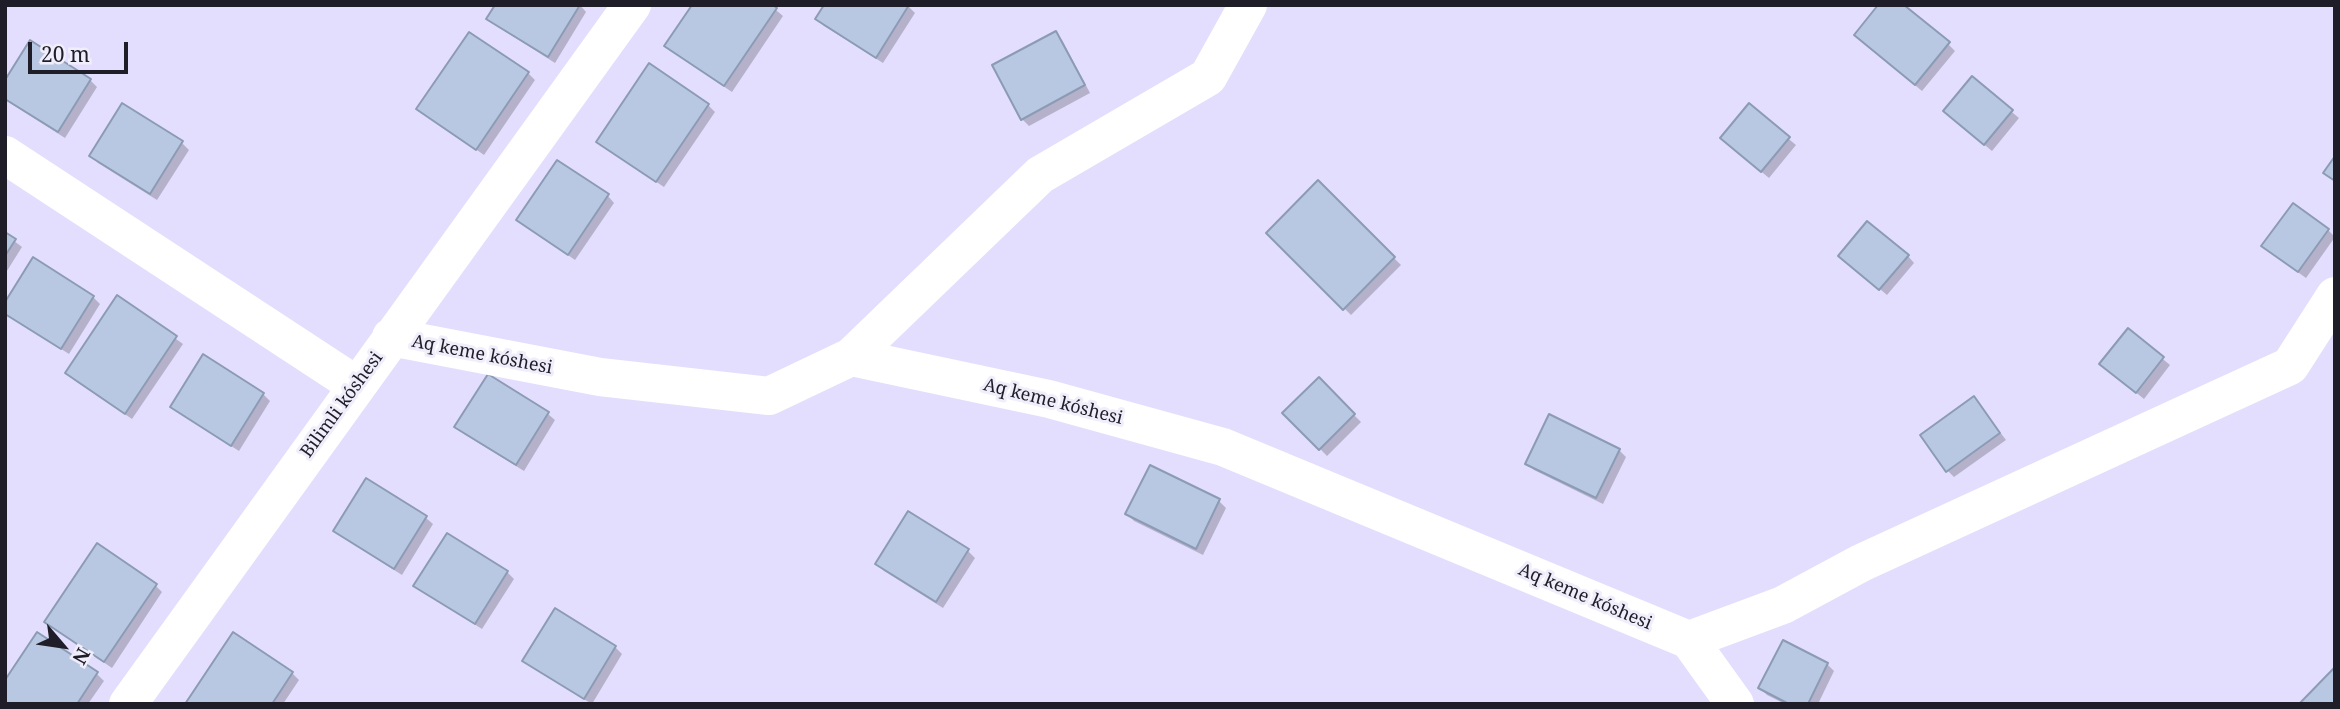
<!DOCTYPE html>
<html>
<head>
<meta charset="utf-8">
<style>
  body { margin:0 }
  #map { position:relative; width:2340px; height:709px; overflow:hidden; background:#e3defd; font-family:"Noto Serif",serif }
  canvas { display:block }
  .frame { position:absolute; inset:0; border:7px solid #1f1d28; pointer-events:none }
  .north { position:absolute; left:28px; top:611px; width:70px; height:70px; -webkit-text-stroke:5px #f0eefb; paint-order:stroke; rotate:119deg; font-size:19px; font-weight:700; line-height:28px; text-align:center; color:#1f1d28 }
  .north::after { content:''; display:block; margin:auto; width:24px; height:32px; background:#1f1d28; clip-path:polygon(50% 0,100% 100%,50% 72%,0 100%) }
  .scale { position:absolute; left:28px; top:42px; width:100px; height:32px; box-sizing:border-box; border:4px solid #1f1d28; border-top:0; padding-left:9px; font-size:21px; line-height:24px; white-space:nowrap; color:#1f1d28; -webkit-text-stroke:5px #f0eefb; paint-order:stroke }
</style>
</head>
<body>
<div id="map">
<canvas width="2340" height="709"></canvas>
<div class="frame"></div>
<div class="north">N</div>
<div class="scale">20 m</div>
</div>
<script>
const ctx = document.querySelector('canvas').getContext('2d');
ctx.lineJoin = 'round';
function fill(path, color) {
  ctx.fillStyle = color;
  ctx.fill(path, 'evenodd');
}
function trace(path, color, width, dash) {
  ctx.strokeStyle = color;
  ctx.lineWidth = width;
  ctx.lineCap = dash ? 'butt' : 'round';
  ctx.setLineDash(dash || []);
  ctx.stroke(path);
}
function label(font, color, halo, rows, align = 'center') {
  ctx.font = font + ' "Noto Serif",serif';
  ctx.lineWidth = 6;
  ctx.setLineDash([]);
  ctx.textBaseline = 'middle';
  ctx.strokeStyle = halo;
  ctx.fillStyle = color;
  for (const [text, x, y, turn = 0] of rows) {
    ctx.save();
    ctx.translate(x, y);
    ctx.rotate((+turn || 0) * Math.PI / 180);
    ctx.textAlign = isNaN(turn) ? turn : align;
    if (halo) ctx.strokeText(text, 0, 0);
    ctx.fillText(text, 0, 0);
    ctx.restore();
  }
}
fill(new Path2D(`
  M580,5L586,12L555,63L495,25L488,18Z
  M770,5L783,16L732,92L674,53L667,46Z
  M907,5L915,13L883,63L824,26L817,19Z
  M1055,33L1062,40L1090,93L1029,126L1022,119Z
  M1863,42L1948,44L1955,51L1922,91Z
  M528,73L535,80L484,155L419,109Z
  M1972,79L2019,118L1992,151L1952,118Z
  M90,80L97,87L65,138L5,100V83Z
  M708,105L715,112L664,187L605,148Z
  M122,106L182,143L189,150L157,200L98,163L91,156Z
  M1749,106L1796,145L1769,178L1729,145Z
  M1318,183L1401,265L1351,315L1269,233Z
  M608,196L614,203L575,260L518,220Z
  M2328,230L2335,237L2306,278L2271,253Z
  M5,234L22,247L5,274Z
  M1908,256L1914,263L1887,295L1848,262Z
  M93,297L100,304L69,354L5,313Z
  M117,297L183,344L132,419L74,380L67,373Z
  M2128,330L2170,365L2144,399L2108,370Z
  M1319,380L1361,422L1327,456L1285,413Z
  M263,394L270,401L239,451L179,413L172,407Z
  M1974,398L2006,440L1954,477L1947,470Z
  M548,414L555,420L524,471L464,434L457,427Z
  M1619,450L1626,457L1603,504L1534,470L1527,463Z
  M1150,467L1219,501L1226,508L1203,555L1134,521L1127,514Z
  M367,480L426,518L433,524L402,575L342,537L335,530Z
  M908,514L968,551L975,558L943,608L884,571L877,564Z
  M507,572L514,579L482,629L423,592L416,585Z
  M155,585L162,592L112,668L53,628L46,621Z
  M556,610L615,647L622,654L592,704L531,667L524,661Z
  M234,634L292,673L299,680L283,704H187Z
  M1827,664L1834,671L1818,704H1785L1767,695L1760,688Z
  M97,674L104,681L88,704H5Z`), '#0003');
const building = new Path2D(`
  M495,5H580L548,57L486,19Z
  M692,5H773L777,8L724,86L664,46Z
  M824,5H909L876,58L815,19Z
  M1878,5H1904L1950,42L1915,85L1854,35Z
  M1056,31L1085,85L1021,120L992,65Z
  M469,32L529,72L476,150L416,109Z
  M30,40L91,79L58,132L5,99V80Z
  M649,63L709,104L656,182L596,142Z
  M1972,76L2013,110L1984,145L1943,111Z
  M122,103L183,141L150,194L89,156Z
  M1749,103L1790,137L1761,172L1720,138Z
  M2335,156V181L2323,173Z
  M557,160L609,194L568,255L516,220Z
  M1318,180L1395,257L1343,310L1266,233Z
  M2293,203L2329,229L2298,272L2261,246Z
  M1867,221L1909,255L1879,290L1838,256Z
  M5,232L16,239L5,256Z
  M33,257L94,296L61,349L5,314V302Z
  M117,295L177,336L125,414L65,373Z
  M2128,328L2164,357L2136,393L2099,364Z
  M203,354L264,393L231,446L170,407Z
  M488,374L549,412L516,465L454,427Z
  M1319,377L1355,414L1319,450L1282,413Z
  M1974,396L2000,433L1946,472L1920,435Z
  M1549,414L1620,449L1596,498L1525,464Z
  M1150,465L1220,499L1196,549L1125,514Z
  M366,478L427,516L394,569L333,531Z
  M908,511L969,549L936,602L875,564Z
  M447,533L508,571L475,624L413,586Z
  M97,543L157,584L104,662L44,622Z
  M555,608L616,646L584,699L522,661Z
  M37,632L98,672L77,704H5V680Z
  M233,632L293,672L272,704H185Z
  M1783,640L1828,663L1808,704H1789L1758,688Z
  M2335,667V704H2299Z`);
fill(building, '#b8c8e3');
trace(building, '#8c9bb4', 2);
trace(new Path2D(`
  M5,155L356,385
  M391,337L600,377L769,396L851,357L1049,399L1223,447L1689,640
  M851,357L1040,175L1208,77L1248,5
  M1689,640L1783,605L1861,563L2290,366L2335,296
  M1689,640L1735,704
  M128,704L632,5`), '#fff', 38);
label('18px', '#1f1d28', '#f0eefb', [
  ["Aq keme kóshesi",482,355,11],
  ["Aq keme kóshesi",1053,402,14],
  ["Bilimli kóshesi",342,405,-54],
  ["Aq keme kóshesi",1585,597,23]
]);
</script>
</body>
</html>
